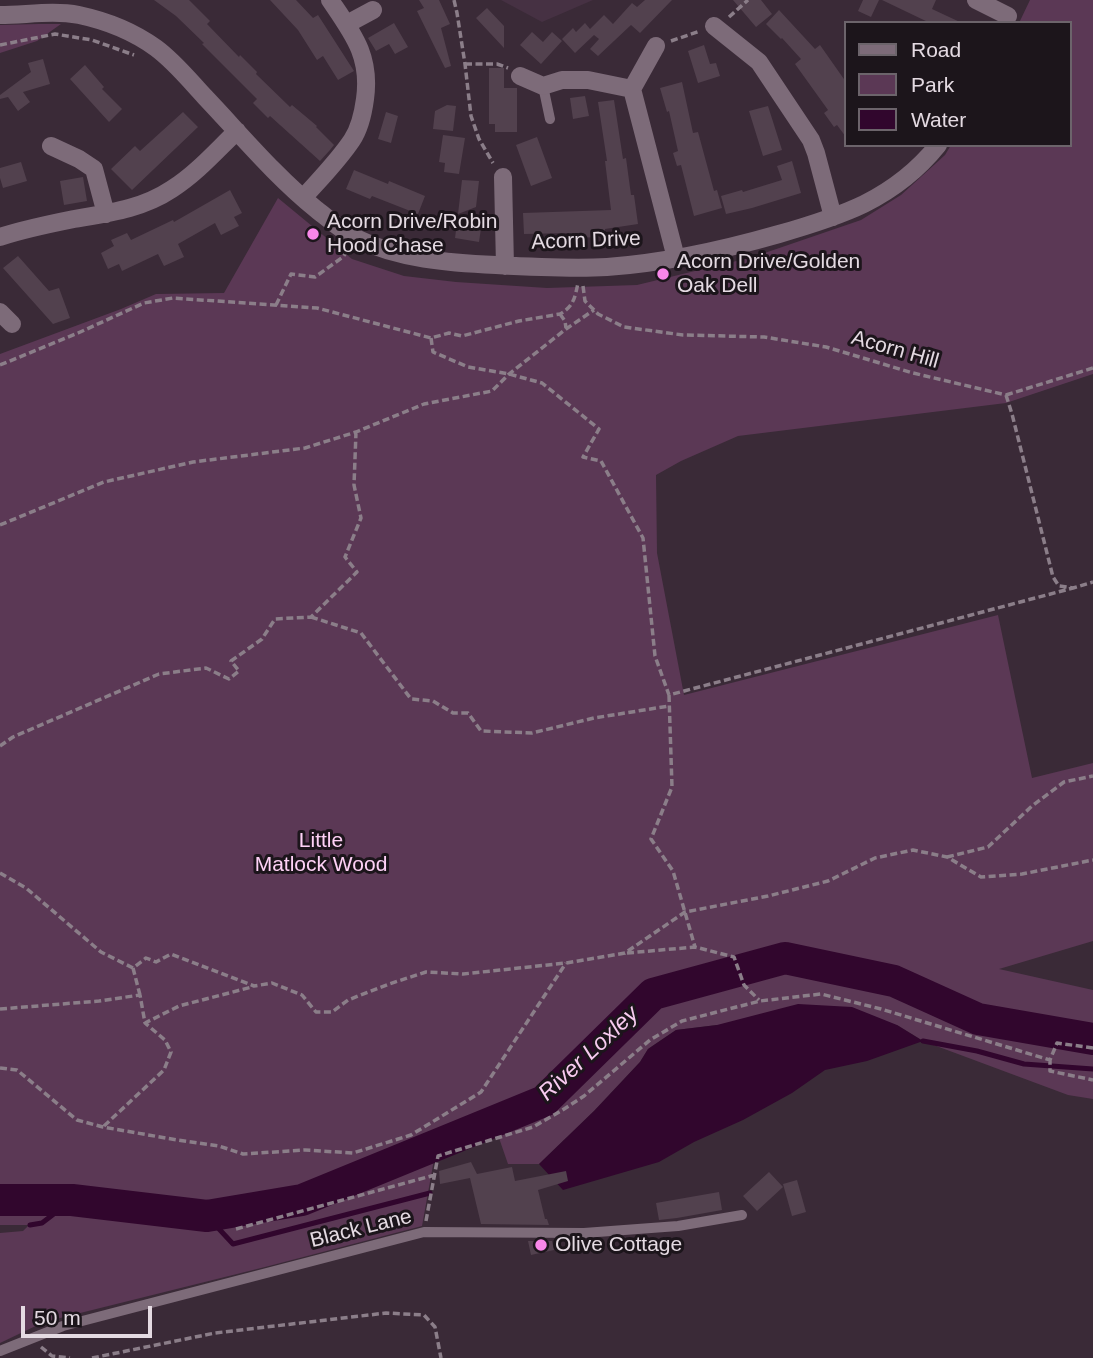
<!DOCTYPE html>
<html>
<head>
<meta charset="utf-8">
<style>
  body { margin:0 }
  #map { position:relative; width:1093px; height:1358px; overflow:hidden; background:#3a2a37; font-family:Arial,sans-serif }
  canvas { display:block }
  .legend { position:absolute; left:844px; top:21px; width:228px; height:126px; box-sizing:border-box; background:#1c151b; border:2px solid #6c646b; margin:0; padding:9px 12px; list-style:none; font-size:21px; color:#e4dae2 }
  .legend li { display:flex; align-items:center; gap:14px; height:35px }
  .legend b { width:35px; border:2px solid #6c646b }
  .scale { position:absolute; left:21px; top:1306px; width:131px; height:32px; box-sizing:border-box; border:4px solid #e4dae2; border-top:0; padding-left:9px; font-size:21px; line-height:24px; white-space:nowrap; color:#e4dae2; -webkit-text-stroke:5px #1c151b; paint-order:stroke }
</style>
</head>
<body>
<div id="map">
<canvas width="1093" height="1358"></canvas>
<ul class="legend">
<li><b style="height:9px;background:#7d6b79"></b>Road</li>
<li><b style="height:19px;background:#5b3855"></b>Park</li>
<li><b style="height:19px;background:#31062d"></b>Water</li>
</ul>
<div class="scale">50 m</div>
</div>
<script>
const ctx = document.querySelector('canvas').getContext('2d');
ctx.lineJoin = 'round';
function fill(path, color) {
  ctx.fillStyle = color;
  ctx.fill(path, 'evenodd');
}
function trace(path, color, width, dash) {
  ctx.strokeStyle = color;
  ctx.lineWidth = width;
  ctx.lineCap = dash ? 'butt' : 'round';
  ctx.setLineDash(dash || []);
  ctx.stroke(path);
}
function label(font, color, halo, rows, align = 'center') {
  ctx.font = font + ' Arial,sans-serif';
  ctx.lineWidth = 6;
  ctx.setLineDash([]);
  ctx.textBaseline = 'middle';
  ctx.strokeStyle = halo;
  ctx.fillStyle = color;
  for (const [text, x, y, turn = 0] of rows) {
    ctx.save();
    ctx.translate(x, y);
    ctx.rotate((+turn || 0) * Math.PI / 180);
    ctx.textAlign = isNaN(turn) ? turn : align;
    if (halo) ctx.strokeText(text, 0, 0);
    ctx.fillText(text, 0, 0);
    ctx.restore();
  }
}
fill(new Path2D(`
  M501,0H593L542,22Z`), '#463143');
fill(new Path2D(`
  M1030,0H1093V374L1006,403L738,436L681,461L656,475L657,553L684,695L998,615L1032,778L1093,763V941L999,969L1093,990V1099L1068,1095L923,1041L897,1025H717L676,1030L648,1049L640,1062L594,1111L539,1164H508L498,1135L435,1154L422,1226L265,1267L44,1322L0,1343V1233L23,1231L29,1225H0V354L121,309L156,294L224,293L278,198L352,259L404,276L456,282L547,288L637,285L753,257L861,220L901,195L945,155L951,145H1070V23H1019Z
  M38,24H61L37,41L0,53V25Z`), '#5b3855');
fill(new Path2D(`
  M798,1004L852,1007L897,1025L923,1041L867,1061L825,1070L792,1093L743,1120L694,1142L659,1162L563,1190L539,1164L594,1111L640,1062L648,1049L676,1030L717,1025Z`), '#31062d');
trace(new Path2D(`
  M923,1041L977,1051L1024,1064L1093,1069
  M207,1216L233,1244L430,1193
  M30,1225L42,1223L72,1200`), '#31062d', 5);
trace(new Path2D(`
  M0,1200H72L207,1216L302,1200L544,1101L653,994L785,958L894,981L978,1019L1093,1039`), '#31062d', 32);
fill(new Path2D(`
  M154,0H189L210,21L207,24L239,57L240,55L257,72L256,74L290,107L292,105L317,126L316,127L334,145L330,150L320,161L270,116L268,118L253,103L257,99L202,44L204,43L176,16Z
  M270,0H296L313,18L318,15L354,71L338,80L323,56L317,60L298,30Z
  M419,0H439L450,24L441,28L451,66L445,68L417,11L424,8Z
  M645,0H672L640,33L631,25L598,56L590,49L599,39L594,35L575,53L562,39L573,28L576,32L585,23L590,29L604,15L613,24L632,3L637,7Z
  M733,0H761L772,14L756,27Z
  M863,0H879L871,17L858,11Z
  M882,0H936L932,9L962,23H930Z
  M487,8L504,26V48L476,18Z
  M779,10L815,49L820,45L846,82V137L837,125L834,127L824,113L828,110L795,64L801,59L782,38L781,39L766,24Z
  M394,23L408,47L395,54L389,44L376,51L368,38Z
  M532,32L543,42L552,32L562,41L541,64L520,45Z
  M704,45L710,64L716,63L720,76L698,83L688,51Z
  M43,59L50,84L23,92L30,102L18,111L8,97L0,99V95L31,72L28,63Z
  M85,65L104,87L102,89L122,109L109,122L70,79Z
  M489,68H504V88H517V132H495V124H489Z
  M682,82L693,133L698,132L714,191L717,190L722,208L694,216L681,165L677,166L673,153L678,151L669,111L667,112L660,88Z
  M585,96L589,116L573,119L570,98Z
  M614,100L623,159L626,158L631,195H634L638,224L605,229V237L569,238V233L524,234L523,213L611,210L605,161H607L598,102Z
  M447,105L456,106L453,131L433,129L435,111Z
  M768,106L782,150L763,156L749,111Z
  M183,112L198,127L132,190L111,169L135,146L140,151Z
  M386,112L398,116L391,143L378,139Z
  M443,135L465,138L459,174L444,172L445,163L439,162Z
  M537,137L552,178L531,186L516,145Z
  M792,161L801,193L752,208L726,214L721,196L742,190L743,192L782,180L777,166Z
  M21,162L27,181L3,188L0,178V168Z
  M354,170L388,184L389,181L425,196L418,214L372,196L370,199L346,189Z
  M83,177L87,201L64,205L60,181Z
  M462,180L479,181L476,207L458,214Z
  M230,190L242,213L234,217L239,226L221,235L215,223L178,244L184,257L164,266L158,254L122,271L119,264L108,269L101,253L114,246L111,240L127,233L131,240L173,220L174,222Z
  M458,215H483L479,242L455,238Z
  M18,256L49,291L59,288L70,318L53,324L3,268Z
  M471,1162L477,1174L512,1167L515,1181L566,1171L568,1181L538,1190L545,1219H547L549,1225L481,1224L470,1178L440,1184L439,1171Z
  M769,1172L783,1187L757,1211L743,1196Z
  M797,1180L806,1212L792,1216L783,1184Z
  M719,1192L722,1210L677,1218L659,1220L656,1203Z
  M528,1241H552L554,1250L531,1255Z`), '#52414e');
trace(new Path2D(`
  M454,0L457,13L465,64L471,116L479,139L493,163
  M729,17L748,0
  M671,41L700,31
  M0,45L55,34L92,40L134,55
  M465,64H497L508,68
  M583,286L585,301L598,314L624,327L683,335L764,337L826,347L913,373L1006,395
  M276,305L291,274L315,277L343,257L347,251
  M560,314L565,321L566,328
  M431,338L433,352L468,367L509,374L542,383L599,429L583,457L601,461L643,538L655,656L669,695L1073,588
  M0,365L78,333L144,303L173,298L317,308L431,338L449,333L462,336L519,321L560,314C574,306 575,297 578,283
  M1006,395L1012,414L1053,577L1059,586L1073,588L1093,582
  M1006,395L1093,368
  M0,525L104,482L193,462L305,448L356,432L424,404L492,391L509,374L566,329L594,310
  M311,617L361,633L411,699L433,701L453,713H468L481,731L532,733L594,718L669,706
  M669,695L672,787L651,839L673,871L695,947
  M0,746L13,737L159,674L206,668L229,679L239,671L231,661L262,639L275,619L311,617L357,572L345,557L361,518L354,485L356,432
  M947,857L988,847L1032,806L1064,782L1093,776
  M0,873L26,888L101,952L133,968L146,958L156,962L171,954L254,986L272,983L302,995L316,1012H332L348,1000L389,984L426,972L463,974L566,963L625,953L685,912L768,896L828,881L875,858L913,850L947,857L981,877L1022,874L1093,860
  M627,953L695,947L734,957L744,985L759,1000
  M133,968L140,995
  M0,1009L99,1001L140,995L145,1023L179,1006L252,987
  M1093,1048L1057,1043L1050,1060V1071L1093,1080
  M0,1068L17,1070L77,1120L103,1127L177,1140L219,1146L243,1154L305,1150L353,1153L411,1135L481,1092L566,963
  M104,1126L164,1070L171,1052L165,1040L145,1023
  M426,1221L438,1156L533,1127L561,1111L584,1096L650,1040L682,1021L760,1001L821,994L881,1009L1050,1060
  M236,1229L435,1175
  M41,1347L52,1356L70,1358
  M92,1358L215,1333L386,1313L424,1315L435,1327L441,1358`), '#8b7e89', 3.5, [7, 3.5]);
trace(new Path2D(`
  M543,86L550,119
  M0,1351L63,1326L424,1232L584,1233L678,1226L742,1215`), '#7d6b79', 10);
trace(new Path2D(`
  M976,0L1008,16
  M0,15C26,15 53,10 79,15C107,21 134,32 156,48C175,62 190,81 205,97C242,136 276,177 317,210C329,219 342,231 356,238C398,259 449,263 496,265C533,267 570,269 607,267C665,263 723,250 779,234C807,226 837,217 864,204C892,190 918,170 938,145
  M347,24L373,10
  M714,26L759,62L811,140L816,153L833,217
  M520,76L543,86L562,80H588L632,89L676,258
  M632,89L656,46
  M51,146L79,159L94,169L106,214
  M503,177L505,266
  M303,198C320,179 338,161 352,140C360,128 363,114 365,99C371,56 353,34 330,0
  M0,237C24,229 49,224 74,219C109,213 142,209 172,189C197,173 216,151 237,131
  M0,312L12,324`), '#7d6b79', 18);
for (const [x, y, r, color] of [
  [313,234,7,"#f987e9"],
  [663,274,7,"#f987e9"],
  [541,1245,7,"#f987e9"]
]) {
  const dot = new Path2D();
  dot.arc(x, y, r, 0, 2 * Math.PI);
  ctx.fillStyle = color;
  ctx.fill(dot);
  trace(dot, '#1c151b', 2.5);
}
label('21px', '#e4dae2', '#1c151b', [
  ["Acorn Drive/Robin",327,222],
  ["Hood Chase",327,246],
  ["Acorn Drive/Golden",677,262],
  ["Oak Dell",677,286],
  ["Olive Cottage",555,1245]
], 'left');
label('21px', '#e4dae2', '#1c151b', [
  ["Acorn Drive",586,241,-2],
  ["Acorn Hill",895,350,16],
  ["Black Lane",361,1229,-14]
]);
label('21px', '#fed1f6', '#1c151b', [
  ["Little",321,841],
  ["Matlock Wood",321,865]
]);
label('italic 23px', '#f8cbf0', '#1c151b', [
  ["River Loxley",589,1054,-43]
]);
</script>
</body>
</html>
